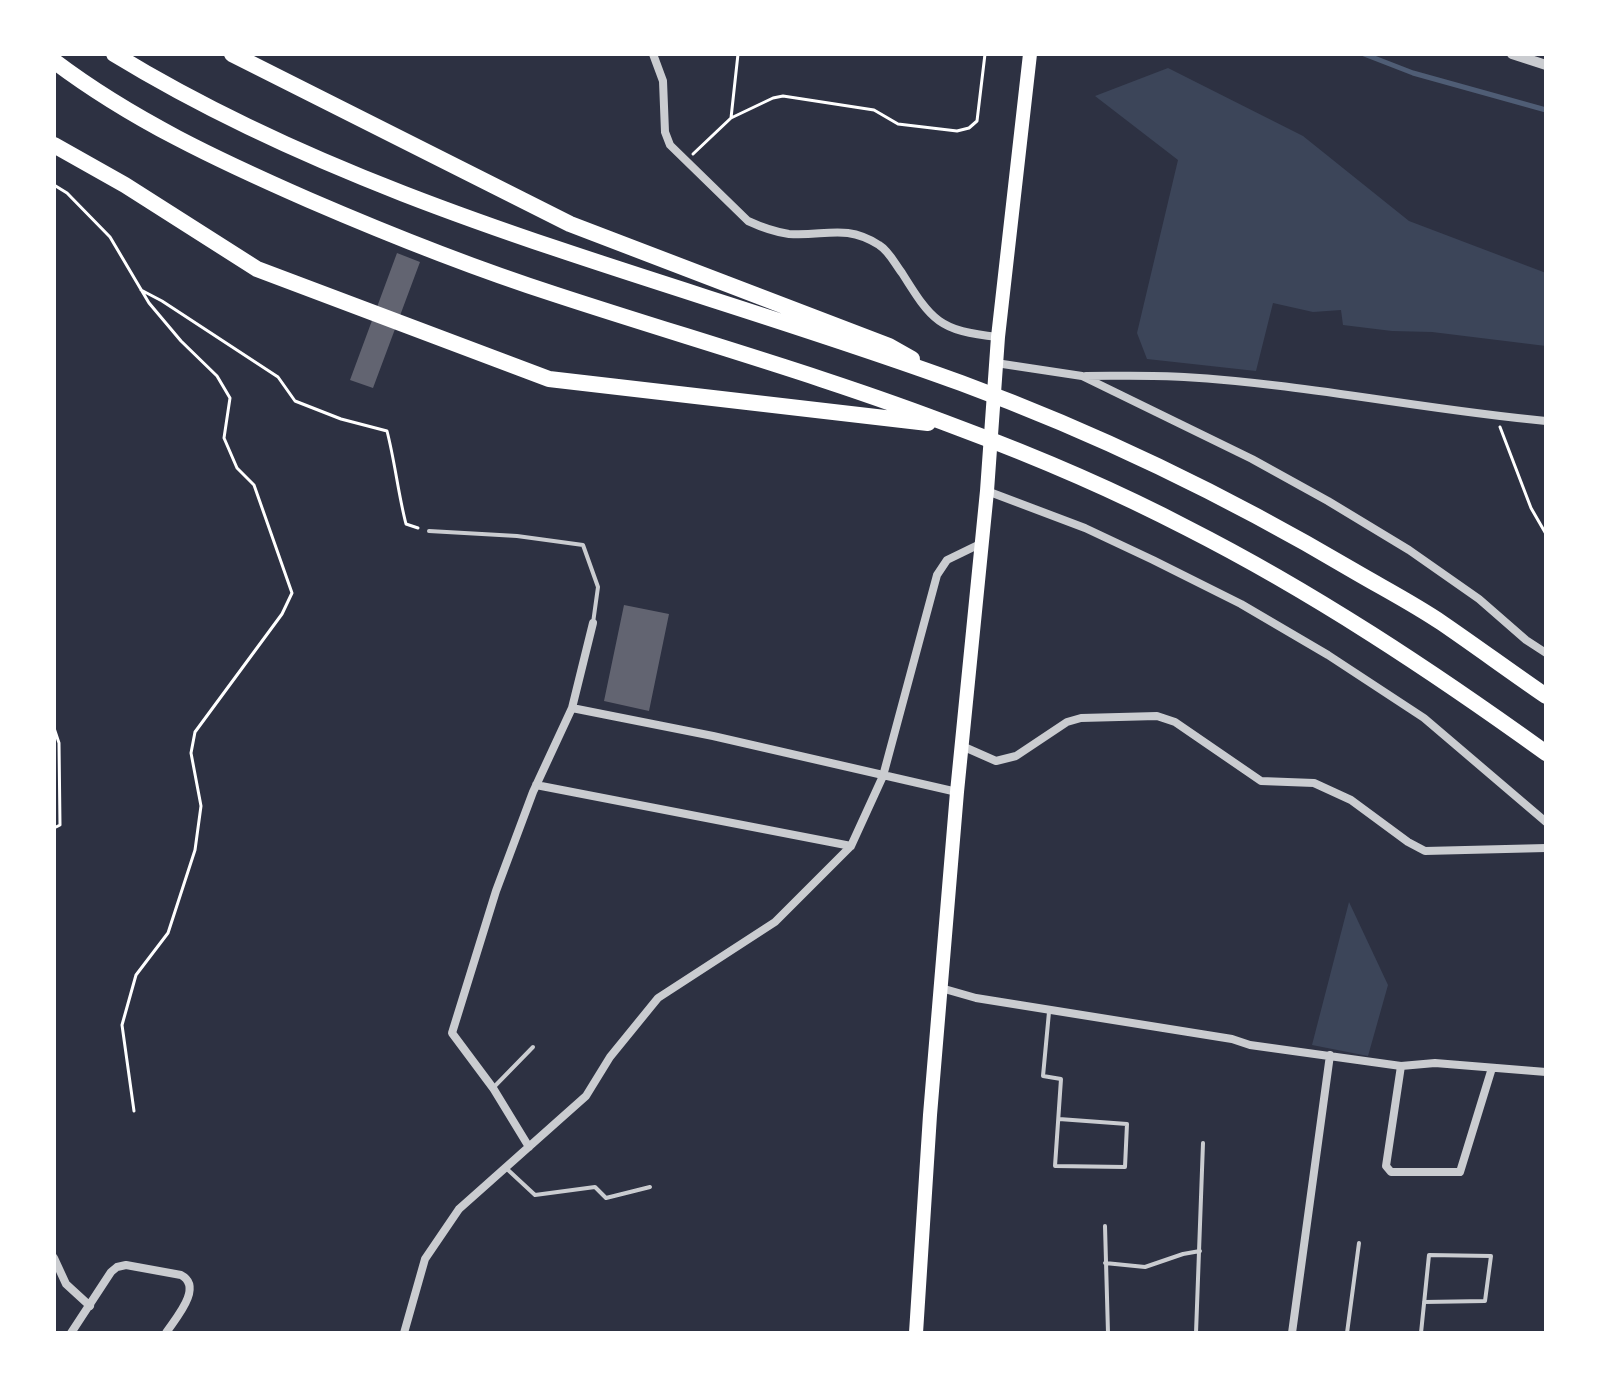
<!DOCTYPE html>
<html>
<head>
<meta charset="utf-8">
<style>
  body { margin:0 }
  #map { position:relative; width:1600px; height:1387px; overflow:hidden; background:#2d3142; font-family:"Noto Sans",sans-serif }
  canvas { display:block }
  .frame { position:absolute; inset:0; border:56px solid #fff; pointer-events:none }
</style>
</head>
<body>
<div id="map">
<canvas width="1600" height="1387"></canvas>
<div class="frame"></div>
</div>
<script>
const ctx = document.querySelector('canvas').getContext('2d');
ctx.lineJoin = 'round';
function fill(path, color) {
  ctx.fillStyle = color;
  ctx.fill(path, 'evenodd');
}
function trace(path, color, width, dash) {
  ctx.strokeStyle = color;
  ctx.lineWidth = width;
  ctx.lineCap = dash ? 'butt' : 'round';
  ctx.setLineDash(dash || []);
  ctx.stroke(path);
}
fill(new Path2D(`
  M1168,68L1303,136L1409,221L1546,273V346L1432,332L1392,331L1343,325L1341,310L1313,312L1273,303L1256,371L1147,359L1137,333L1178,160L1095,96Z
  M1349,902L1388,985L1368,1056L1312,1045Z`), '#3c4559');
trace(new Path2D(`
  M1364,54L1413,73L1546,110`), '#4f5d75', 5);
fill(new Path2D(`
  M397,253L420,262L373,388L350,380Z
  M624,605L669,614L649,711L604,701Z`), '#626471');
trace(new Path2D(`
  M731,118L773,98L783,96L874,110L898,124L957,131L969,128L977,121L985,54
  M693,154L731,118L738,54
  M54,185L67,193L110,237L149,303L181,341L217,376L230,398L224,438L237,468L254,485L292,593L282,614L195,732L191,753L201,806L195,850L168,933L136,975L122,1025L134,1111
  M141,290L162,301L278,377L295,401L341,419L387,431C395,462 398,493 406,524L418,528
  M1500,427L1531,508L1546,534
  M54,728L59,743L60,825L54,828`), '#fff', 3);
trace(new Path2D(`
  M429,531L517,536L583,545L598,587L593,623
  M1049,1012L1043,1076L1061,1079L1055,1166L1125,1167L1127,1124L1059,1119
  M493,1088L533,1047
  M507,1169L535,1195L595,1187L606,1198L650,1187
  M1105,1226L1108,1333
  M1105,1263L1145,1267L1183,1254L1200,1251
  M1196,1333L1203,1143
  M1347,1333L1359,1243
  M1421,1333L1429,1255L1491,1256L1485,1301L1424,1302`), '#caccd0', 4);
trace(new Path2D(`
  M653,54L663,81L665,132L670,145L748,221C761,227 775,232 789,234C823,237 845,223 879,245C889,251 895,264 902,273C932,321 939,331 998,337
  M996,363L1082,376L1252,459L1328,501L1409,550L1479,599L1526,640L1546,653
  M1086,376C1119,376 1151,375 1184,377C1305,384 1425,410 1546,421
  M987,491L1085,528L1153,560L1241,604L1328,655L1424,718L1546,822
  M572,708L713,736L957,792
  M962,746L996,761L1016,756L1067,722L1081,718L1157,716L1175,722L1261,781L1314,783L1351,800L1408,842L1425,851L1546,848
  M536,785L851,846
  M941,988L976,998L1232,1039L1250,1045L1401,1066L1435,1063L1546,1072
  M1401,1066L1386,1166L1391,1172H1460L1492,1068
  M529,1147L493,1088L452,1033L496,891L533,792L572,708L593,623
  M54,1258L66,1284L90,1306
  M71,1333L111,1272L117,1267L126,1265L181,1275C204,1287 175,1319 166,1333
  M404,1333L425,1259L459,1209L586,1096L610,1057L658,998L775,922L851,846L883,776L937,575L947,560L982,543
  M1292,1333L1330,1055`), '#caccd0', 8);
trace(new Path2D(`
  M1512,54L1546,65`), '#caccd0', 10);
trace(new Path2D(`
  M916,1333L930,1115L957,792L987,491L998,337L1030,54`), '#fff', 14);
trace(new Path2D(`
  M114,54C374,213 677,279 961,383C1097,433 1229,497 1354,571C1383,588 1414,604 1442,623C1477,647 1511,672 1546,696
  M232,54L570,224L889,346L912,359
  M54,61C132,120 220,161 309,200C390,235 473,268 557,295C691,339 827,377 959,428C1037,457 1114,490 1187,528C1313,592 1432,671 1546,753
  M54,145L125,185L257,269L549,379L928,423`), '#fff', 16);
</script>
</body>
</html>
